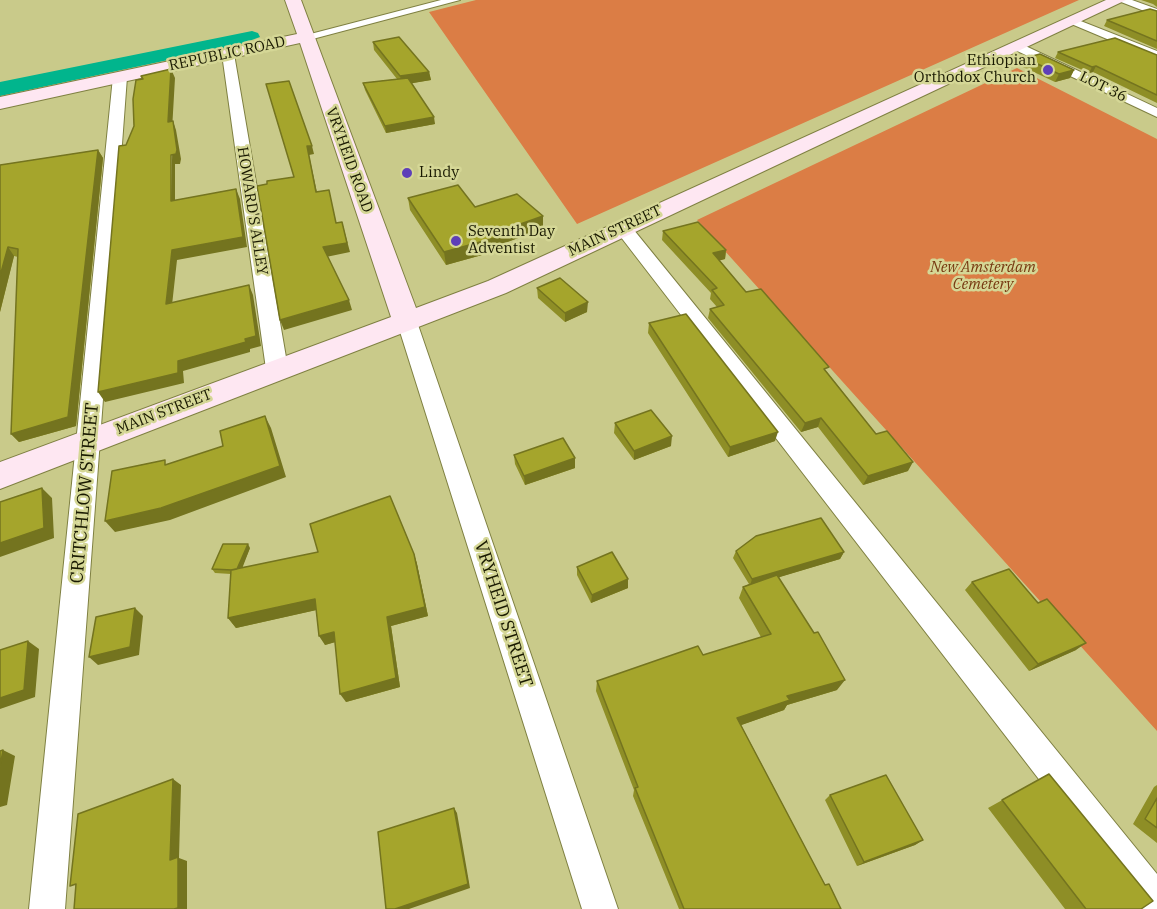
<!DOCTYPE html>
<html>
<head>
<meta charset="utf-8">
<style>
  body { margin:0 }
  canvas { display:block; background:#c9ca8a }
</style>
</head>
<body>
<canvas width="1157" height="909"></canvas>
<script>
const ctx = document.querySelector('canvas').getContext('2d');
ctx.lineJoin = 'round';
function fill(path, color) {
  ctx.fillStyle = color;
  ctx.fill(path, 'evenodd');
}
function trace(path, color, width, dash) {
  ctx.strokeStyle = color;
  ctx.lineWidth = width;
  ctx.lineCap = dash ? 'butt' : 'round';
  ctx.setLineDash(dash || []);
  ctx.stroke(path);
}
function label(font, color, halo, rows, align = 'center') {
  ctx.font = font + ' "IBM Plex Serif",serif';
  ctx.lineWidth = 5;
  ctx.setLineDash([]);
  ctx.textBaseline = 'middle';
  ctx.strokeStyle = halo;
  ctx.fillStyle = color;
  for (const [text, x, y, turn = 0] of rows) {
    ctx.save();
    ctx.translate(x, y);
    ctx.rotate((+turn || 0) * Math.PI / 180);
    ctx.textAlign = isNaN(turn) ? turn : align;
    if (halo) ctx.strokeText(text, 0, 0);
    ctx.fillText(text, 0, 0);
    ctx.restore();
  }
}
fill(new Path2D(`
  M476,0H1079L577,224L429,12Z
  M1017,68L1157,139V731L697,220Z`), '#db7d45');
fill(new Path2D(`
  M252,31L258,33L260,37L238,45L0,96V82Z`), '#01b58d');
const street = new Path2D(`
  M441,0H460L305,41L299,37Z
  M1116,0H1132L1157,9V16Z
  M1073,18L1157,51V60L1069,23L1067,21Z
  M1017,42L1157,108V117L1013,49V43Z
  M228,50L234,54L288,369L285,374L277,376L269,374L266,369L222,54Z
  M120,73L127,77L65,909H29L113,77Z
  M623,223L629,224L1157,874V909H1139L617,232L614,228Z
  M406,313L413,314L416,319L618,909H582L396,319L399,314Z`);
const secondary = new Path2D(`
  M285,0H301L416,308L488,281L1106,0H1126L506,293L0,489V462L391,317L300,43L0,109V97L297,34Z`);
trace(street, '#7f8042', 2);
trace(secondary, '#7f8042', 2);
fill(street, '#fff');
fill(secondary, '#fee7f2');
fill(new Path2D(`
  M1141,0H1157V7L1153,4Z
  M1157,11V49L1104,26L1107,20Z
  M373,42L429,72L431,80L412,83L435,124L386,133L365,90L363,83L397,79L374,50Z
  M1058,52L1157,55V103L1093,72L1089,73L1055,58Z
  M1025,58L1074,70L1070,78L1055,82L1021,66Z
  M98,150L103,158L76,426L19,442L11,434L18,257L14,256L0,312V165Z
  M408,198L475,207L543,229L499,245L500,250L446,265L410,210Z
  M663,231L726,250L725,259L719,260L746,292L827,372L876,434L908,471L863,485L818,427L801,432L708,318L710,309L717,307L710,299L711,293L662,240Z
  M537,288L587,312L565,322L538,298Z
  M649,323L775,441L728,457L648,333Z
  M615,423L671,446L634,460L614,433Z
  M514,455L575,468L525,485L515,464Z
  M250,548L242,567L414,554L417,564L428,616L391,626L400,687L346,702L335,642L325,645L316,610L236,628L228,618L231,574L215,573L212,569Z
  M736,551L844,552L840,559L779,577L837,690L787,705L784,710L741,725L825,885L841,909H679L633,796L634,790L596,691L597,681L703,655L761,637L739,598L743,587L749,584L733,558Z
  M577,567L628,579V588L591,603L577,575Z
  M972,582L1076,650L1029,671L965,590Z
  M1049,774L1141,909H1065L988,808Z
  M1157,785V843L1133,824L1154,787Z
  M830,795L923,840L915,845L857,866L825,800Z`), '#8e8e26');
fill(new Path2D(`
  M1096,66L1093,72L1089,73L1092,67Z
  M171,69L175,78L172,130L168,122Z
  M1074,70L1070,78L1055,82L1059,74Z
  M429,72L431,80L402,85L400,76Z
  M434,117L435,124L386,133L385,126Z
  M173,121L176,130L181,159L180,164H175V210L171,201Z
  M307,146H312L314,154L309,155L319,202L316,192Z
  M98,150L103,158L76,426L19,442L11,434Z
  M236,189L240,199L247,247L177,260L171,314L166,304L172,250Z
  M543,216V229L499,245L500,250L446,265L444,252L495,233Z
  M342,222L350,252L326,257L323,247Z
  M8,247L14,256L0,312V276Z
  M726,250L725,259L711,263L713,253Z
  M249,285L253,295L261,346L250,349V352L183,371L184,383L105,402L98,392L178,361L245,339Z
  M349,300L352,310L284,330L280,320Z
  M588,302L587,312L565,322V313Z
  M265,416L271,428L286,477L170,520L115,532L105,521L161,508Z
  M821,418L818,427L801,432L805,423Z
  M778,432L775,441L728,457L730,447Z
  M672,436L671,446L634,460V451Z
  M575,458V468L525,485L524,476Z
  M913,462L908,471L863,485L868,476Z
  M42,488L52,498L54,538L0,557V543Z
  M248,544L250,548L240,574L237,570Z
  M844,552L840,559L750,586L752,579Z
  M414,554L417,564L428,616L391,626L400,687L346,702L340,694L387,617Z
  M628,579V588L591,603L592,595Z
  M315,599L321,609L236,628L228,618Z
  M135,608L143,616L139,655L98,665L89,657Z
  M334,632L339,641L325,645L319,636Z
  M28,641L39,649L35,697L0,709V698Z
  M1086,643L1076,650L1029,671L1038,664Z
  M845,680L837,690L787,705L784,710L733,728L737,718L787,696Z
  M3,750L15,756L7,805L0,807V767Z
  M173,779L181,785L179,858L187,861V909H174L170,860Z
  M454,808L457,813L470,888L409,909H395Z
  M923,840L915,845L857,866L864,862Z`), '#74741f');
const building = new Path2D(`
  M1150,9L1157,11V41L1107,20Z
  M399,37L429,72L400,76L373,42Z
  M1115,38L1157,55V95L1096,66L1092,67L1058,52Z
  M1040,54L1074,70L1059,74L1025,58Z
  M171,69L168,122L173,121L177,150L176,154L171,155V201L236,189L243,237L172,250L166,304L249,285L256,336L245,339L246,342L178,361V373L98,392L119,146L126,145L134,126L133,99L136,80L143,79L141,76Z
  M408,78L434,117L385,126L363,83Z
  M289,81L312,146H307L316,192L329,190L336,223L342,222L347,243L323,247L349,300L280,320L257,186L267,184V181L294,177L266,84Z
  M98,150L68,417L11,434L18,249L8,247L0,276V165Z
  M458,185L475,207L517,194L543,216L495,233L498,237L444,252L408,198Z
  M698,222L726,250L713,253L746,292L761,289L829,367L824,369L876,434L887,431L913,462L868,476L821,418L805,423L710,309L724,305L712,290L717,288L663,231Z
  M560,278L588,302L565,313L537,288Z
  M686,314L778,432L730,447L649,323Z
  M651,410L672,436L634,451L615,423Z
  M265,416L280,466L161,508L105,521L112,471L165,460V465L223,446L220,431Z
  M563,438L575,458L524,476L514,455Z
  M42,488L44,528L0,543V502Z
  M390,496L414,554L425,607L387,617L396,678L340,694L334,632L319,636L315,599L228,618L231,570L318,552L310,524Z
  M821,518L844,552L752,579L736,551L756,536Z
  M223,544H248L237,569L232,570L212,569Z
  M612,552L628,579L592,595L577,567Z
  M1009,569L1038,603L1047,599L1086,643L1038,664L972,582Z
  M777,575L814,633L818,632L845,680L787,696L790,700L737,718L825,885L829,884L841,909H684L635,788L638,787L597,681L698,646L703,655L771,634L743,587Z
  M135,608L130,647L89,657L96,617Z
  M28,641L24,690L0,698V650Z
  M3,750L0,767V751Z
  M1049,774L1153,901L1141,909H1086L1002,800Z
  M886,775L923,840L864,862L830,795Z
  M173,779L170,860L178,857V908L174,909H74L76,884L70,886L78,814Z
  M1157,798V828L1145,819Z
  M454,808L468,884L395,909H386L378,832Z`);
fill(building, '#a5a52c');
trace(building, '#74741f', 1.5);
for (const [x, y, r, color] of [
  [1048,70,6,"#5e3fb8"],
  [407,173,6,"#5e3fb8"],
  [456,241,6,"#5e3fb8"]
]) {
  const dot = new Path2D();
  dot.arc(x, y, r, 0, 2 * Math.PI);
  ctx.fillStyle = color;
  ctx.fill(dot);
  trace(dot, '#d5d796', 2);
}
label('15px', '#191901', '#d5d796', [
  ["REPUBLIC ROAD",227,54,-12],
  ["LOT 36",1103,87,26],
  ["VRYHEID ROAD",349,160,70],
  ["HOWARD'S ALLEY",252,211,81],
  ["MAIN STREET",615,231,-25],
  ["MAIN STREET",164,412,-21]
]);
label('15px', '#191901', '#d5d796', [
  ["Ethiopian",1036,61,"right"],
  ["Orthodox Church",1036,78,"right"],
  ["Lindy",419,173],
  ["Seventh Day",468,232],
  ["Adventist",468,249]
], 'left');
label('italic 15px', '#773911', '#d5d796', [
  ["New Amsterdam",983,268],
  ["Cemetery",983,285]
]);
label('18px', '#191901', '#d5d796', [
  ["CRITCHLOW STREET",85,493,-85],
  ["VRYHEID STREET",503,614,72]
]);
</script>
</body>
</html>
